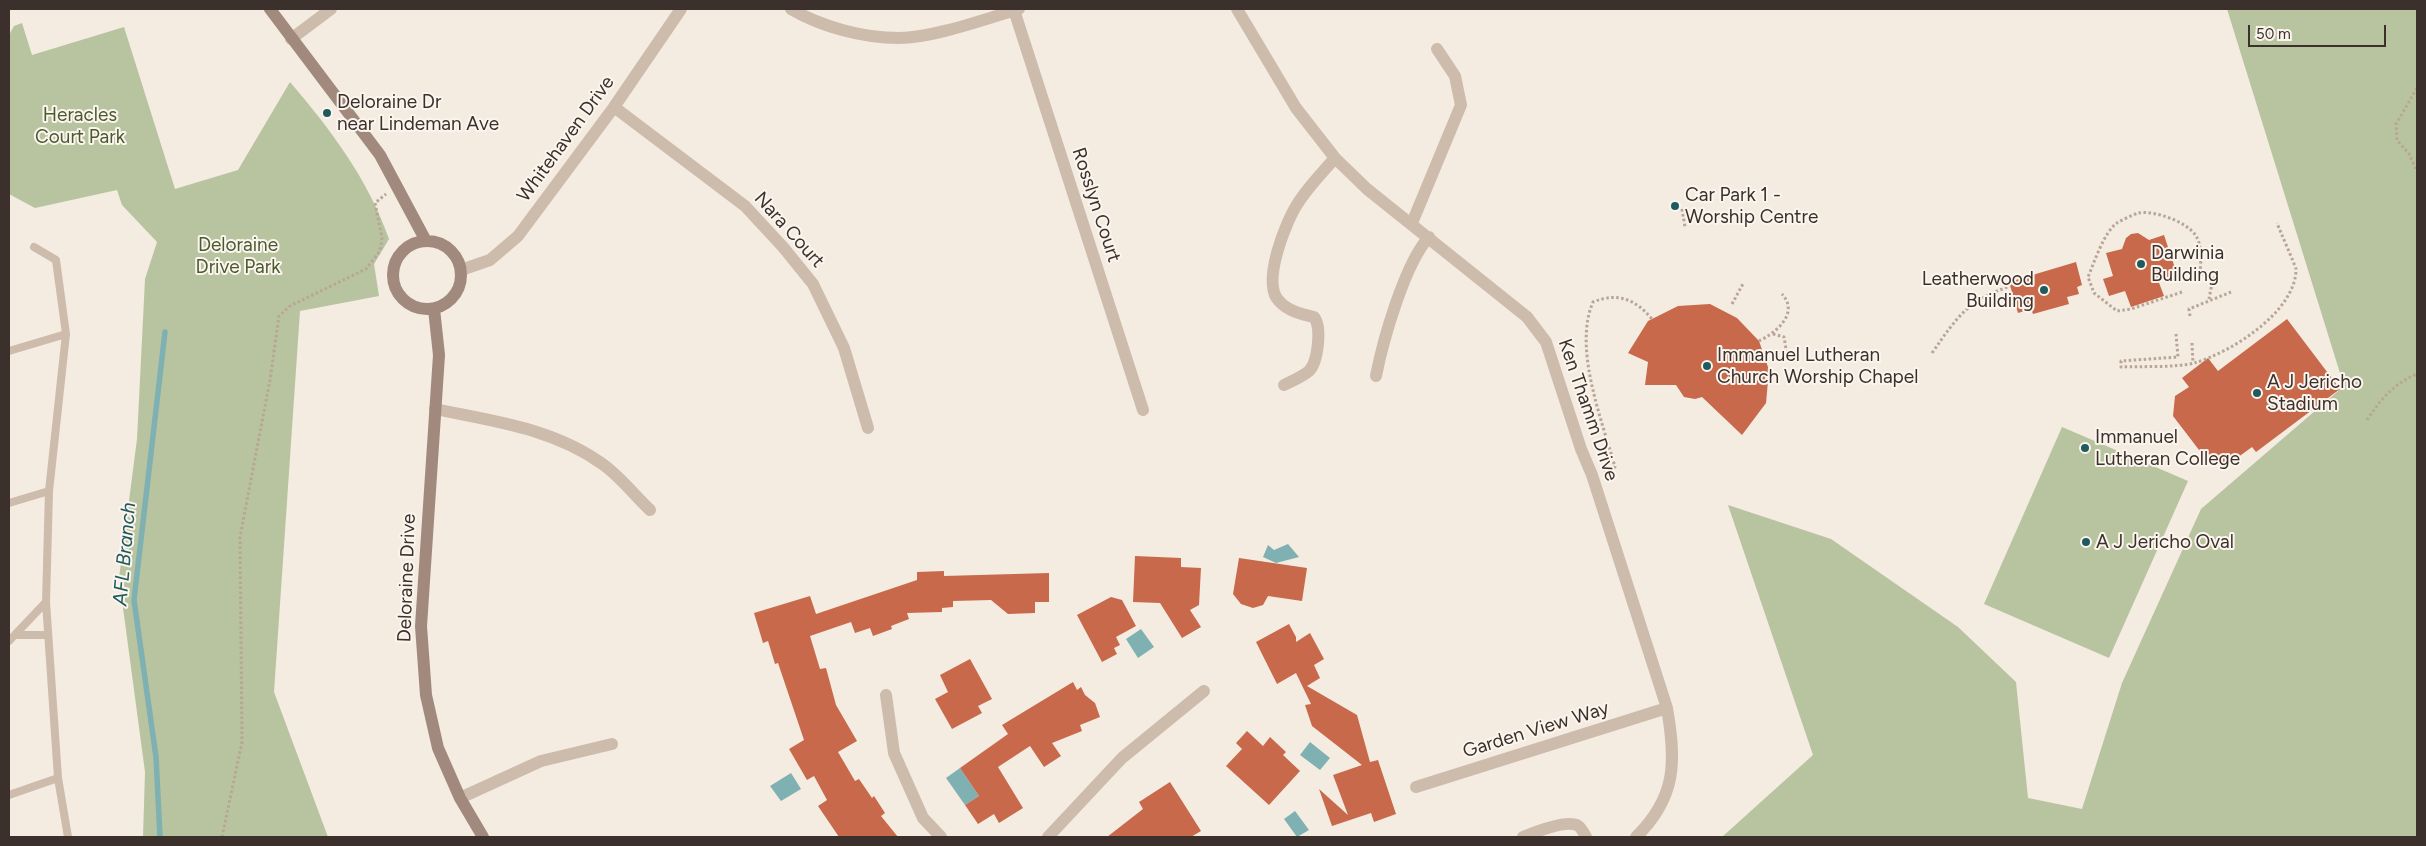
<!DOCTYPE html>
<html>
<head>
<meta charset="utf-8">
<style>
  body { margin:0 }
  #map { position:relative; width:2426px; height:846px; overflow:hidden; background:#f4ebe1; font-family:Figtree,sans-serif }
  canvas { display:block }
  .frame { position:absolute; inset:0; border:10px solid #3b302b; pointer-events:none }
  .scale { position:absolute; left:2248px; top:25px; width:138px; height:22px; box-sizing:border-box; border:2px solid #3b302b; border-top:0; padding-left:6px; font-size:15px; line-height:18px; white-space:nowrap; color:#3b302b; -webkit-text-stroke:4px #fbf5ee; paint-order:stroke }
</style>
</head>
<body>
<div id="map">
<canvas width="2426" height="846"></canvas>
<div class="frame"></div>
<div class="scale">50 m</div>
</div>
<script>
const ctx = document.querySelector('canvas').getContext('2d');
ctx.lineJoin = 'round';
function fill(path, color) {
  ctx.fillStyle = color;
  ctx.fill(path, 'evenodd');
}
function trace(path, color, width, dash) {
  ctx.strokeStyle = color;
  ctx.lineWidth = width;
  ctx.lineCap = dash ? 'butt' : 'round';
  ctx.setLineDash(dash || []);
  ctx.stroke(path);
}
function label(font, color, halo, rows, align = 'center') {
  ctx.font = font + ' Figtree,sans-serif';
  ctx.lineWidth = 4;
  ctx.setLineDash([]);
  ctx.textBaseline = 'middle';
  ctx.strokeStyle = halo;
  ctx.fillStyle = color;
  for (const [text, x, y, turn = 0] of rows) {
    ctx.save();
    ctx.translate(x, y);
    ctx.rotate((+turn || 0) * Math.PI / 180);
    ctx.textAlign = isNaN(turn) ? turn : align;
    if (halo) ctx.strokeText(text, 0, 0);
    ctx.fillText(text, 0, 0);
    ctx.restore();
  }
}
fill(new Path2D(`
  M2227,9H2417V837H1722L1813,755L1728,505L1831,539L1958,627L2016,682L2028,798L2082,809L2122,683L2201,509L2344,386Z
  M22,23L32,55L124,27L175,189L238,170L290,82C331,130 368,179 389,239L374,264L379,296L300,311L274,692L328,837H143L145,772L119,578L137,439L145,279L157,242L122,205L117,190L35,208L9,194V35L14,26Z
  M2062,427L2188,481L2109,658L1984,604Z`), '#b8c4a0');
fill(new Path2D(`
  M1288,544L1299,557L1276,563L1263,557L1268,545L1274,550Z
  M1141,629L1154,647L1138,658L1126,639Z
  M1310,742L1330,758L1320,770L1300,755Z
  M960,768L979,796L965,805L946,778Z
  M791,773L801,789L781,801L770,786Z
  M1295,811L1309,830L1297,837L1284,819Z`), '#7fb0b2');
trace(new Path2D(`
  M160,837L156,757L134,600L165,332`), '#7fb0b2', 5.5);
fill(new Path2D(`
  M2138,233L2149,240L2164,235L2177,274L2158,280L2164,296L2131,307L2125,291L2109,296L2103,279L2113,276L2106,253L2122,249L2126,238L2131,234Z
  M2076,262L2082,285L2077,287L2079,294L2067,297L2069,304L2033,314L2031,309L2018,313L2009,282Z
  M1710,304L1737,318L1759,341L1769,370L1766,403L1742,435L1702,397L1695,399L1684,397L1676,385H1645L1648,362L1628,353L1648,321L1678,306Z
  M2287,319L2340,389L2256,452L2252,447L2226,466L2219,456L2209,463L2173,416L2175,396L2189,387L2182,378L2208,358L2218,371Z
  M1135,556L1181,558V567L1201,568L1199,605L1190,610L1201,627L1182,638L1160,603L1133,602Z
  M1239,558L1307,568L1302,601L1268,596L1263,605L1253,608L1241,604L1233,594Z
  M944,571V576L1049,573V602H1035V613L1008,614L991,600L953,601V607L942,608V612L907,613L909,619L891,626L892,629L873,636L870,628L855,633L851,622L810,636L820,669L826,668L836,705L857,741L838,752L855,781L859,779L872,798L874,796L885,813L881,816L898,837H839L818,806L827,800L814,776L807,780L789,749L804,740L778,663L775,664L768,641L763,643L754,613L810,596L816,614L917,580V572Z
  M1111,597L1122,600L1136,626L1116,637L1120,645L1114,648L1117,654L1102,662L1077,615Z
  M1289,624L1296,637V642L1310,633L1324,659L1314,665L1320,678L1307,686L1357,715L1370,762L1378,760L1396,814L1374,822L1371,813L1332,826L1319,789L1348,815L1333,775L1362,765L1312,726L1305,705L1311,704L1296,673L1277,684L1256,642Z
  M970,659L992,699L978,706L982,713L952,729L935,699L948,692L940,675Z
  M1073,682L1077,690L1081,687L1085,695L1095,703L1100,717L1080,725L1082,731L1052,743L1061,756L1044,767L1030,746L998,767L1023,808L999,823L994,814L978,824L965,805L979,796L960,768L1008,734L1002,725Z
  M1247,731L1263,746L1270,737L1286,752L1283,755L1300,771L1269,805L1226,766L1242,749L1236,743Z
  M1170,782L1201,831L1191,837H1107L1143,809L1139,802Z`), '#c8694b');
trace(new Path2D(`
  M2417,88L2396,124L2397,140L2409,154L2417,171
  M1682,209L1685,227
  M2182,292L2131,309L2117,311L2094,293L2088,277C2094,263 2104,232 2117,223C2122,220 2132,215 2138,213C2154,210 2188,222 2196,236C2202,245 2201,262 2200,273L2213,278L2209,299
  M1732,304L1744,282
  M2190,316L2189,309L2231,292
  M1773,334L1784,337L1787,355
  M2176,334L2178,357L2121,361V367C2141,366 2175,368 2194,363C2230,353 2296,312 2296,269C2295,265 2280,231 2277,223
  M1759,341C1775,333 1800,314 1782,294
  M2192,343L2193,363
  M1932,353C1958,316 1966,302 2010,286
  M2367,420C2381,399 2393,384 2417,374
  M1604,471L1615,467C1602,420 1573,348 1593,302C1618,292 1635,299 1652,319
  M222,837L242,742L240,537L270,380L279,316L290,306L366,269L380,251L382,238L375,203L386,194`), '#b9a596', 3, [2.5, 2.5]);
trace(new Path2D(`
  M34,247L56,260L66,334L49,491L46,602L58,778L68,837
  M9,351L66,334
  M9,503L49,491
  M15,635H48
  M9,641L46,602
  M9,795L58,778`), '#cdbbac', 8);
trace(new Path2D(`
  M791,9C822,27 863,38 899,38C933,38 985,19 1019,9
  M1237,9L1296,108L1335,158L1367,189L1527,317L1546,342L1581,449L1592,475L1667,708C1676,761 1677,797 1636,837
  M1014,10L1143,410
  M291,39L331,9
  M614,107L745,206L783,247L813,284L844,348L868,428
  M1412,223L1461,105L1455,76L1437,49
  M461,270L490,260L518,236L614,107L681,9
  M1376,376C1383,340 1405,263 1429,237
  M1284,385C1292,381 1302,377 1309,371C1318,362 1322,327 1314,317C1301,314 1288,311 1279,301C1261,283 1286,221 1298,203C1308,187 1322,173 1335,158
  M435,409C492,421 552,428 601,463C619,475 634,495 650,510
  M886,695L894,753L923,818L941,837
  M1416,787L1667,708
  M460,798L541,761L612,744
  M1048,837L1122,758L1204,691
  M1523,837C1535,832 1565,820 1577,825C1581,827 1584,833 1586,837`), '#cdbbac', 12);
trace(new Path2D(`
  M270,9L380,155L426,241
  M393 275a34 34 0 1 1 68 0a34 34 0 1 1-68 0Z
  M434,309L439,355L421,626L426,695L438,748L460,798L483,837`), '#a18a7d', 12);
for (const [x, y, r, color] of [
  [327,113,5,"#1f5a5e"],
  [1675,206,5,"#1f5a5e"],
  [2141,264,5,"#1f5a5e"],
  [2044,290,5,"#1f5a5e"],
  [1707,366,5,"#1f5a5e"],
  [2257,393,5,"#1f5a5e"],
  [2085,448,5,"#1f5a5e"],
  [2086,542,5,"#1f5a5e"]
]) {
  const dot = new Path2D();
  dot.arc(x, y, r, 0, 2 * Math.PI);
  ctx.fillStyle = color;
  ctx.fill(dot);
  trace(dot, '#fbf5ee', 2);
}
label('19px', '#3b302b', '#fbf5ee', [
  ["Deloraine Dr",337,102],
  ["near Lindeman Ave",337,124],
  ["Car Park 1 -",1685,195],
  ["Worship Centre",1685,217],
  ["Darwinia",2151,253],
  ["Building",2151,275],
  ["Leatherwood",2034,279,"right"],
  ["Building",2034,301,"right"],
  ["Immanuel Lutheran",1717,355],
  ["Church Worship Chapel",1717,377],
  ["A J Jericho",2267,382],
  ["Stadium",2267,404],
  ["Immanuel",2095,437],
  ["Lutheran College",2095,459],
  ["A J Jericho Oval",2096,542]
], 'left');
label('19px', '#4a5a2e', '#fbf5ee', [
  ["Heracles",80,115],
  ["Court Park",80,137],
  ["Deloraine",238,245],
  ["Drive Park",238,267]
]);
label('19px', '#3b302b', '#fbf5ee', [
  ["Whitehaven Drive",566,139,-54],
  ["Rosslyn Court",1096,205,72],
  ["Nara Court",789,230,48],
  ["Ken Thamm Drive",1588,410,71],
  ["Deloraine Drive",407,578,-88],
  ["Garden View Way",1536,730,-17]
]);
label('italic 20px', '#1f5a5e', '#fbf5ee', [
  ["AFL Branch",125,554,-85]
]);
</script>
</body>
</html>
